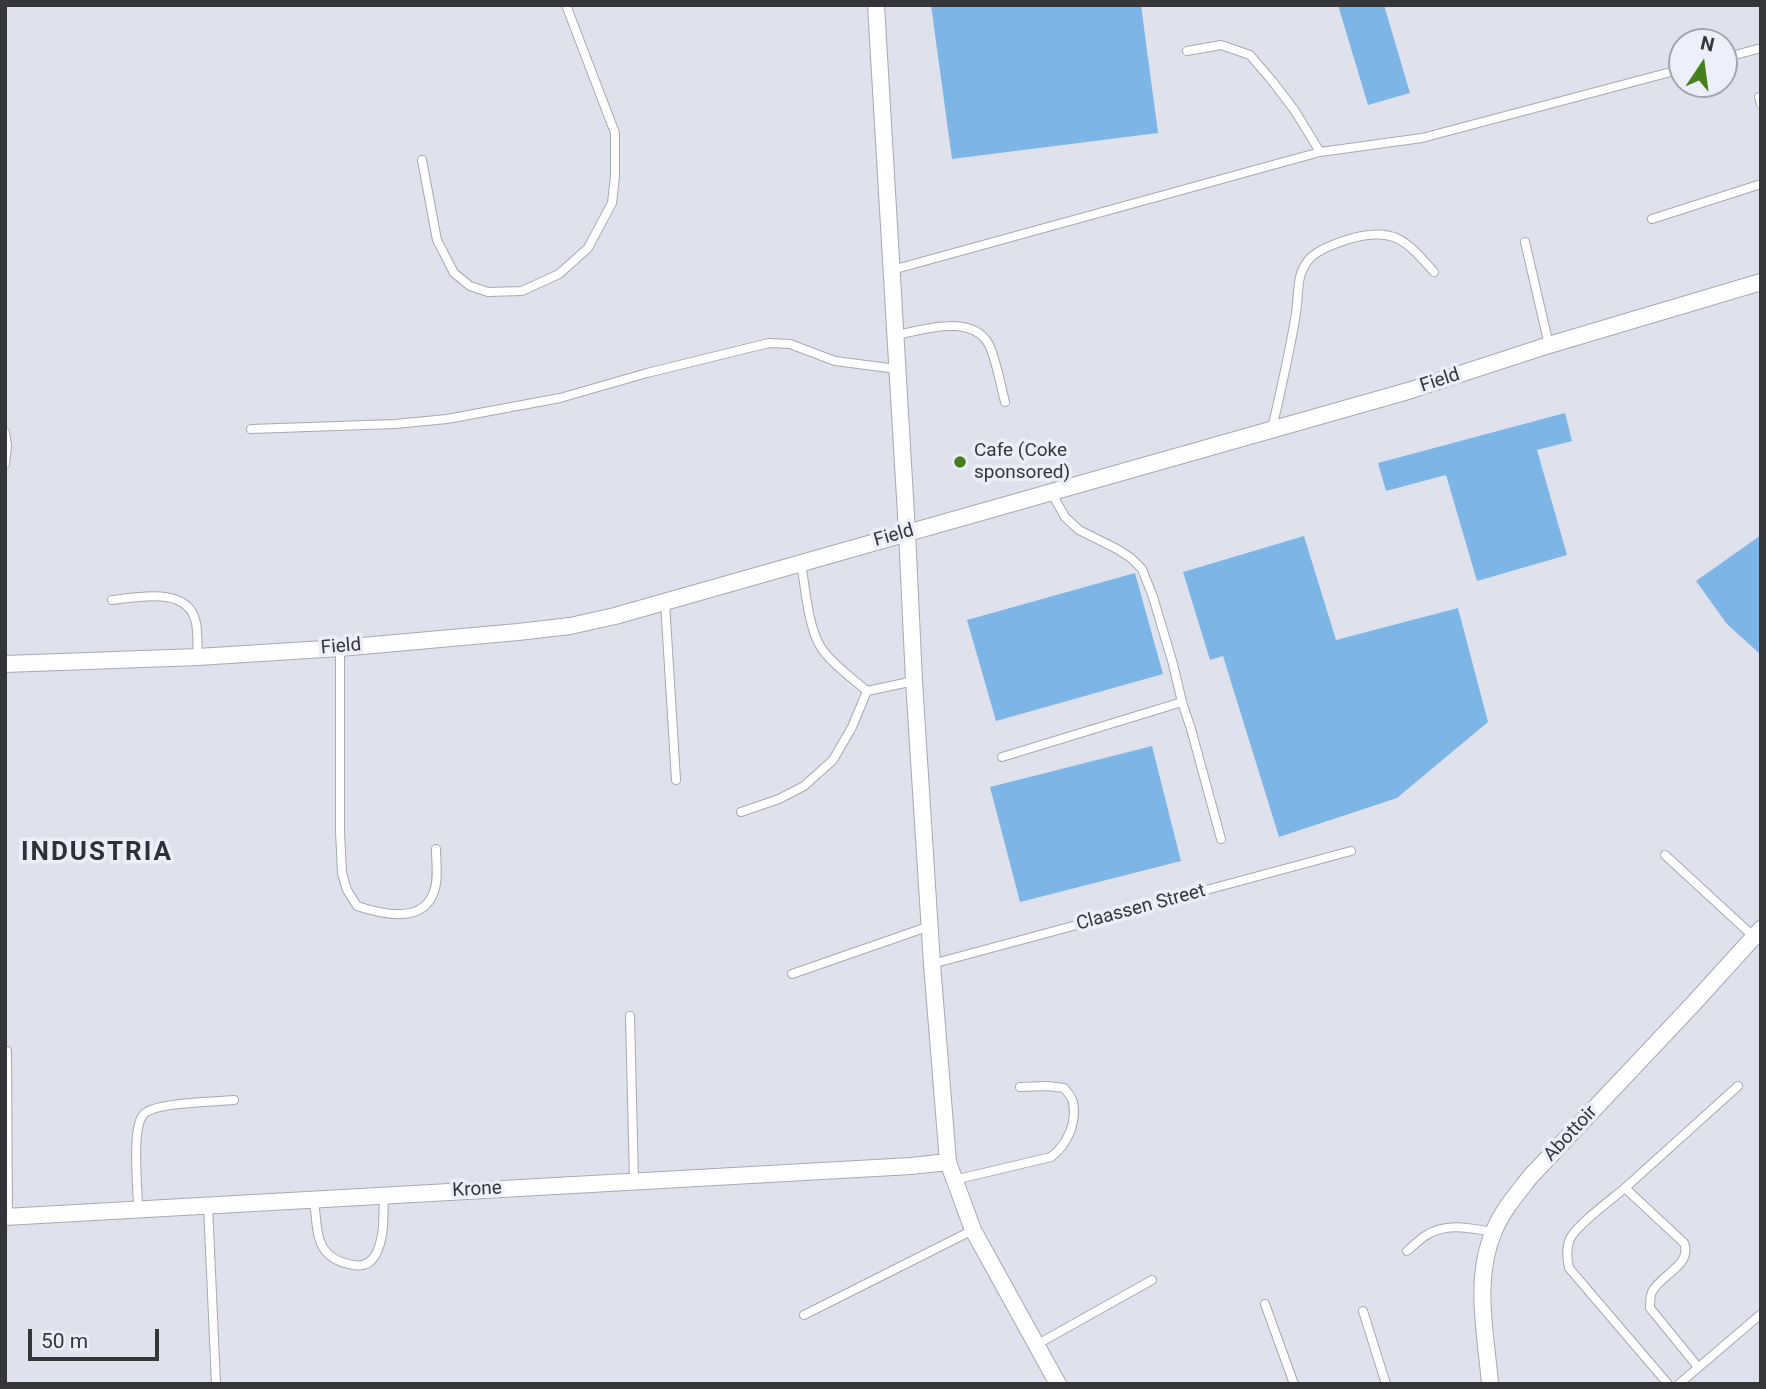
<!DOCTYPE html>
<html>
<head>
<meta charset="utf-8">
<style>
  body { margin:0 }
  #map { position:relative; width:1766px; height:1389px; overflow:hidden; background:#dfe2ec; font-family:Roboto,sans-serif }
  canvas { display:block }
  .frame { position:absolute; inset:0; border:7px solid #35363a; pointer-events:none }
  .north { position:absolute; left:1668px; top:28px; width:70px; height:70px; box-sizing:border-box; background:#eceff9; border:2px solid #a3a5ad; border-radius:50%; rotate:13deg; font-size:19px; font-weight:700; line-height:28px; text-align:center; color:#35363a }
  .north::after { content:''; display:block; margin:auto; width:24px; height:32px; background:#46801a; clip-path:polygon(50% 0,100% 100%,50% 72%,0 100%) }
  .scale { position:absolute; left:28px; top:1329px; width:131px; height:32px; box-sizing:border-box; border:4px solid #35363a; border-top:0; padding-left:9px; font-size:21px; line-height:24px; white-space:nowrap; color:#35363a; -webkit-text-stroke:5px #eceff9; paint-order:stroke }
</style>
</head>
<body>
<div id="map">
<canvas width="1766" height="1389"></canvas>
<div class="frame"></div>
<div class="north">N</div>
<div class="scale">50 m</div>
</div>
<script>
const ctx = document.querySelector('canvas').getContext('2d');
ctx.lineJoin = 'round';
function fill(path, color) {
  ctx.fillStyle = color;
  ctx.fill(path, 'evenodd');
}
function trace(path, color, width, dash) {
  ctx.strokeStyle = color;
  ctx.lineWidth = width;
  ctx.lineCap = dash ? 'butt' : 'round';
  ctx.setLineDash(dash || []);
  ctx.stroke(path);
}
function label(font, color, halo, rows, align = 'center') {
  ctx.font = font + ' Roboto,sans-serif';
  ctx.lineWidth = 7;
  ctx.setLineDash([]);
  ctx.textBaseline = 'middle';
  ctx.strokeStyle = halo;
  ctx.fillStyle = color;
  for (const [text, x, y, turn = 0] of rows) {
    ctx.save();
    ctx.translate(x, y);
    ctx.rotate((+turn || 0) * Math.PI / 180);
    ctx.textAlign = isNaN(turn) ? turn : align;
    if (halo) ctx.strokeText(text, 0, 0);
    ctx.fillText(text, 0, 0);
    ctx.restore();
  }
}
fill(new Path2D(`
  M931,5H1141L1158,133L952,159Z
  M1338,5H1384L1410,93L1368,105Z
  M1565,413L1572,441L1537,450L1567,555L1477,581L1446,475L1386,491L1378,463Z
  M1761,535V655L1727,624L1696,581Z
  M1304,536L1336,640L1458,608L1488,722L1397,798L1279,837L1223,656L1210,660L1183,572Z
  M1135,573L1163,674L996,721L967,620Z
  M1152,746L1181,861L1020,902L990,787Z`), '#7db6e6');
const service = new Path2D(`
  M1187,51L1221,45L1250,55L1273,82L1295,111L1320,152
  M1724,58L1761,48
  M1759,97L1761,104
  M422,160L437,240L454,273L470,286L488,292L522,291L559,274L588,248L612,203L615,176V133L566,5
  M1652,219L1761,184
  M1525,242L1549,345
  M892,270L1320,152L1422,138L1682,69
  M896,335C924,330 970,314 988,343C995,354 1001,387 1005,402
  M251,429L395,424L447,419L560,398L647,373L769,343L790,344L835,361L897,369
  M1272,429C1280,393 1289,356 1295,319C1298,306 1297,290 1300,277C1301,272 1306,262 1310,258C1321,248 1339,242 1353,238C1396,227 1407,242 1434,272
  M5,432L7,445L5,464
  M1051,492L1065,517L1079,530L1117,549L1131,558L1142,569L1153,597L1173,664L1182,702L1191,729L1221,839
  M801,563C805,586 808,624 819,644C827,660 853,679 867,691L914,681
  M112,600C139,597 189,586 196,623C198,633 197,646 198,657
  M665,602L676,780
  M340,648V831L342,873L347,890L357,906C381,914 421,924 433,894C439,881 436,862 436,849
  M1002,757L1182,702
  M741,812L779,799L804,786L833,760L852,727L867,691
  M1665,855L1753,936
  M932,964L1351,851
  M792,974L930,926
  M630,1016L634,1181
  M7,1051L8,1217
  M954,1180L1051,1157C1067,1145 1077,1123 1073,1102C1072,1097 1068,1093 1064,1088L1047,1086L1020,1087
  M1625,1188C1611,1200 1576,1225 1570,1239C1566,1248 1567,1259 1569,1268L1668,1384
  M314,1199C318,1232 314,1259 354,1265C364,1267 371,1263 376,1254C385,1237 383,1214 384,1195
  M208,1205L216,1384
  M138,1209C138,1189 131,1126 144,1114C156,1102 215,1102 234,1100
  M1407,1251C1413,1246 1419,1240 1425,1236C1446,1222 1470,1228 1493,1232
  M1265,1304L1294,1384
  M1363,1311L1386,1384
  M804,1315L973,1230
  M1036,1345L1152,1280
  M1698,1367L1650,1308C1650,1304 1650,1296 1652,1292C1660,1275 1693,1265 1684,1243L1625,1188L1738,1086
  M1679,1384L1761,1314`);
const minor = new Path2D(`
  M876,5L907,532L914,681L932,964L948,1162L973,1230L1058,1384
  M5,664L198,657L340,648L518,632L570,626L615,616L1408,391L1549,345L1761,282
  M5,1217L911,1166L948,1162
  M1490,1384C1486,1334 1473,1279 1494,1231C1502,1211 1517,1194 1530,1177L1694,1003L1761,929`);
trace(service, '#a6a9b2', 10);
trace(minor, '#a6a9b2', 18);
trace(service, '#fff', 8);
trace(minor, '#fff', 16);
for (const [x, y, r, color] of [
  [960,462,7,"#46801a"]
]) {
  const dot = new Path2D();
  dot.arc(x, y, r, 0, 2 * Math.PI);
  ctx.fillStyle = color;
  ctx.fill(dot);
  trace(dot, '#eceff9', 2.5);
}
label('19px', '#35363a', '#eceff9', [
  ["Field",1440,381,-18],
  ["Field",894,536,-16],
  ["Field",341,647,-5],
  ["Claassen Street",1141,908,-15],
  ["Abottoir",1571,1134,-47],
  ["Krone",477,1190,-3]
]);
label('19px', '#35363a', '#eceff9', [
  ["Cafe (Coke",974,451],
  ["sponsored)",974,473]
], 'left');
ctx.letterSpacing = '2px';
label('bold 26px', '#2f3139', '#eceff9', [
  ["INDUSTRIA",97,853]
]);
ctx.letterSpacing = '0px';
</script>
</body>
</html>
